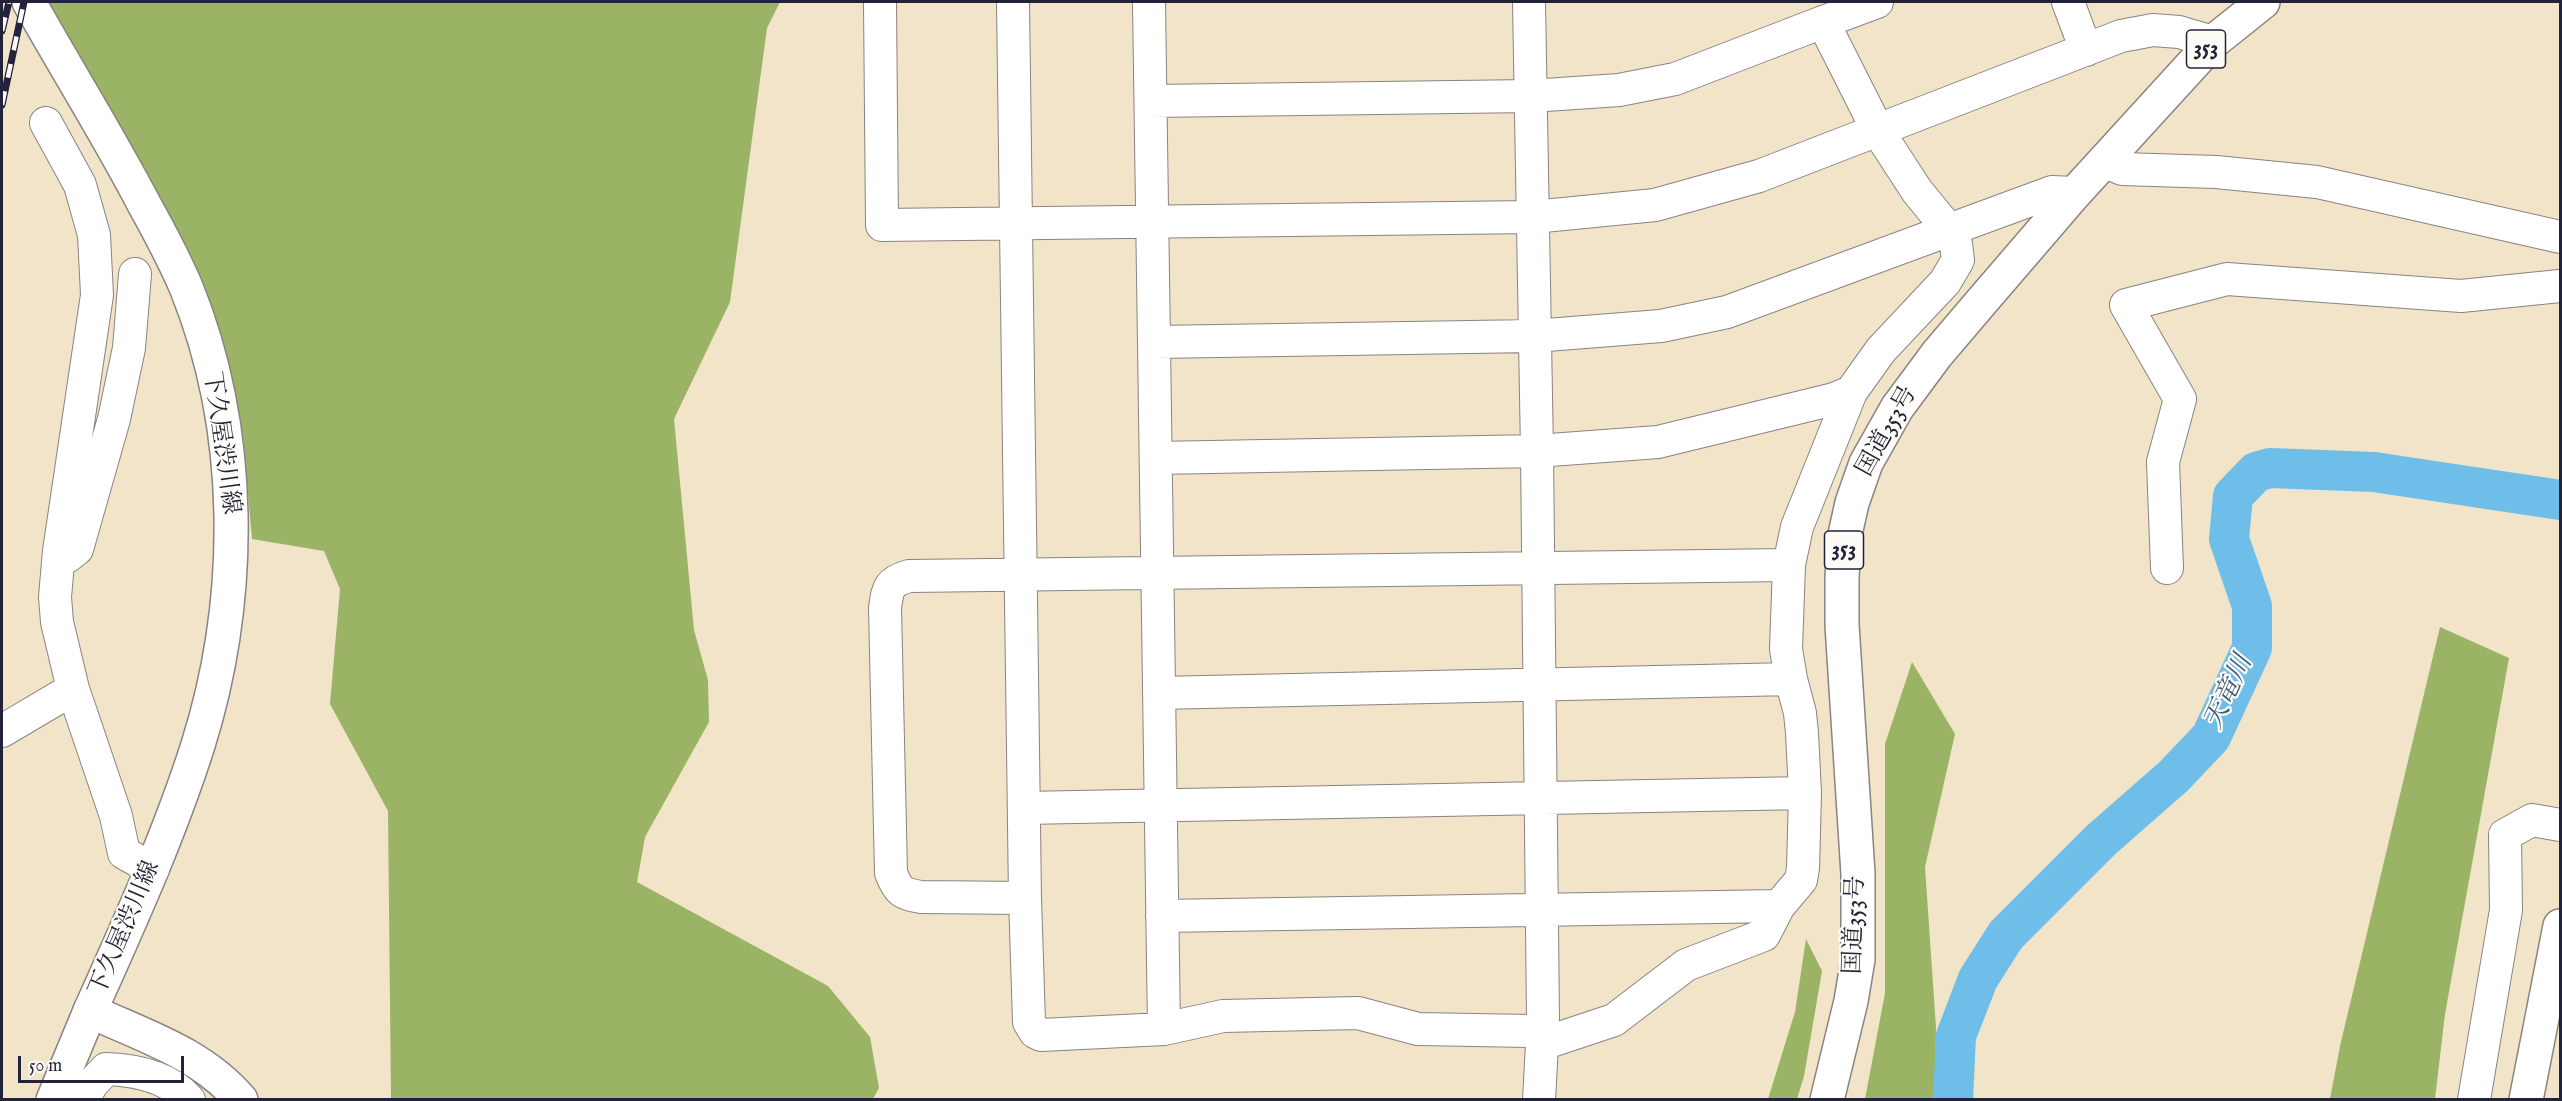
<!DOCTYPE html>
<html>
<head>
<meta charset="utf-8">
<style>
  body { margin:0 }
  #map { position:relative; width:2562px; height:1101px; overflow:hidden; background:#f1e4c9; font-family:"IM FELL English",serif }
  canvas { display:block }
  .frame { position:absolute; inset:0; border:3px solid #22223b; pointer-events:none }
  .scale { position:absolute; left:18px; top:1056px; width:166px; height:27px; box-sizing:border-box; border:3px solid #22223b; border-top:0; padding-left:8px; font-size:18px; line-height:21px; white-space:nowrap; color:#22223b; -webkit-text-stroke:4px #fdfcf7; paint-order:stroke }
</style>
</head>
<body>
<div id="map">
<canvas width="2562" height="1101"></canvas>
<div class="frame"></div>
<div class="scale">50 m</div>
</div>
<script>
const ctx = document.querySelector('canvas').getContext('2d');
ctx.lineJoin = 'round';
function fill(path, color) {
  ctx.fillStyle = color;
  ctx.fill(path, 'evenodd');
}
function trace(path, color, width, dash) {
  ctx.strokeStyle = color;
  ctx.lineWidth = width;
  ctx.lineCap = dash ? 'butt' : 'round';
  ctx.setLineDash(dash || []);
  ctx.stroke(path);
}
function label(font, color, halo, rows, align = 'center') {
  ctx.font = font + ' "IM FELL English","Noto Serif JP",serif';
  ctx.lineWidth = 4.5;
  ctx.setLineDash([]);
  ctx.textBaseline = 'middle';
  ctx.strokeStyle = halo;
  ctx.fillStyle = color;
  for (const [text, x, y, turn = 0] of rows) {
    ctx.save();
    ctx.translate(x, y);
    ctx.rotate((+turn || 0) * Math.PI / 180);
    ctx.textAlign = isNaN(turn) ? turn : align;
    if (halo) ctx.strokeText(text, 0, 0);
    ctx.fillText(text, 0, 0);
    ctx.restore();
  }
}
fill(new Path2D(`
  M48,2H780L767,28L730,302L674,419L694,630L708,680L709,722L645,837L637,882L828,986L870,1037L879,1088L873,1099H391L388,811L330,704L340,589L324,551L252,539L243,438L230,368L212,312L187,250Z
  M2440,627L2509,658L2445,1014L2435,1099H2330L2340,1046Z
  M1912,662L1955,734L1925,867L1936,1028L1935,1099H1865L1885,993V744Z
  M1806,939L1822,971L1804,1076L1797,1099H1768L1795,1012Z`), '#9bb364');
trace(new Path2D(`
  M1953,1100L1956,1036L1978,979L2006,935L2101,840L2174,776L2211,737L2252,648V606L2229,539L2233,496L2256,472L2270,468L2374,472L2560,500`), '#6ebee9', 40);
const minor = new Path2D(`
  M880,2L882,225L1533,217L1655,205L1759,176L2121,36L2153,30L2179,32L2213,42
  M1013,2L1025,898L1029,1022L1035,1032L1041,1035L1164,1029L1223,1016L1358,1013L1418,1029L1530,1031L1538,1029L1543,1020L1537,451L1529,2
  M1149,2L1164,1029
  M2068,2L2086,50
  M1823,22L1877,2
  M1151,101L1531,96L1619,90L1675,79L1823,22L1878,131L1917,191L1949,230L1727,312L1661,326L1534,336L1155,342
  M46,123L80,185L94,235L97,295L59,551L55,597L57,622L73,689L116,816L124,853L153,869
  M2104,161L2122,169L2216,172L2317,182L2560,237
  M1156,458L1537,451L1658,442L1834,399L1851,392
  M68,556L77,549L114,419L129,348L135,274
  M2167,568L2163,462L2180,399L2126,305L2227,279L2461,296L2560,286
  M1159,693L1791,679
  M2,731L73,689
  M1024,808L1805,793
  M1025,898L921,897C902,894 898,891 891,873L885,608C888,588 888,582 909,576L1789,565
  M1162,916L1779,906L1801,880L1803,868L1805,793L1802,733L1800,713L1791,679L1786,649L1789,565L1797,527L1851,392L1881,350L1945,282L1958,260L1956,244L1949,230L2052,192L2075,193
  M83,1100L92,1084L106,1069C136,1070 168,1076 189,1100
  M1539,1100L1542,1044L1614,1020L1686,965L1764,935L1779,906
  M2474,1100L2506,910L2505,835L2532,820L2560,825`);
const major = new Path2D(`
  M29,2C67,70 108,135 144,204C159,231 174,259 186,287C244,430 244,598 198,745C169,836 129,924 90,1011`);
const highway = new Path2D(`
  M53,1100L90,1011C144,1036 201,1053 241,1100
  M1827,1100L1851,1001L1858,959V874L1842,625V578L1844,539L1852,503L1866,463L1897,408L1937,354L1983,300L2075,193L2213,42L2263,2
  M2526,1100L2560,926`);
trace(minor, '#8a8382', 34);
trace(major, '#8a8382', 36);
trace(highway, '#8a8382', 36);
trace(minor, '#fff', 32);
trace(major, '#fff', 33);
trace(highway, '#fff', 33);
const rail = new Path2D(`
  M2,31L9,2
  M2,105L24,2`);
trace(rail, '#22223b', 7);
trace(rail, '#fdfcf7', 4.5, [14]);
for (const [x, y, w] of [
  [2206,49,39],
  [1844,550,39]
]) {
  const box = new Path2D();
  box.roundRect(x - w / 2, y - 19, w, 38, 4.5);
  ctx.fillStyle = '#fdfcf7';
  ctx.fill(box);
  trace(box, '#22223b', 1.5);
}
label('bold 22px', '#22223b', null, [
  ["353",2206,49],
  ["353",1844,550]
]);
label('24px', '#22223b', '#fdfcf7', [
  ["国道353号",1888,432,-61],
  ["下久屋渋川線",220,443,82],
  ["国道353号",1856,925,-88],
  ["下久屋渋川線",126,929,-67]
]);
label('italic 26px', '#3d5978', '#fdfcf7', [
  ["天竜川",2230,693,-65]
]);
</script>
</body>
</html>
